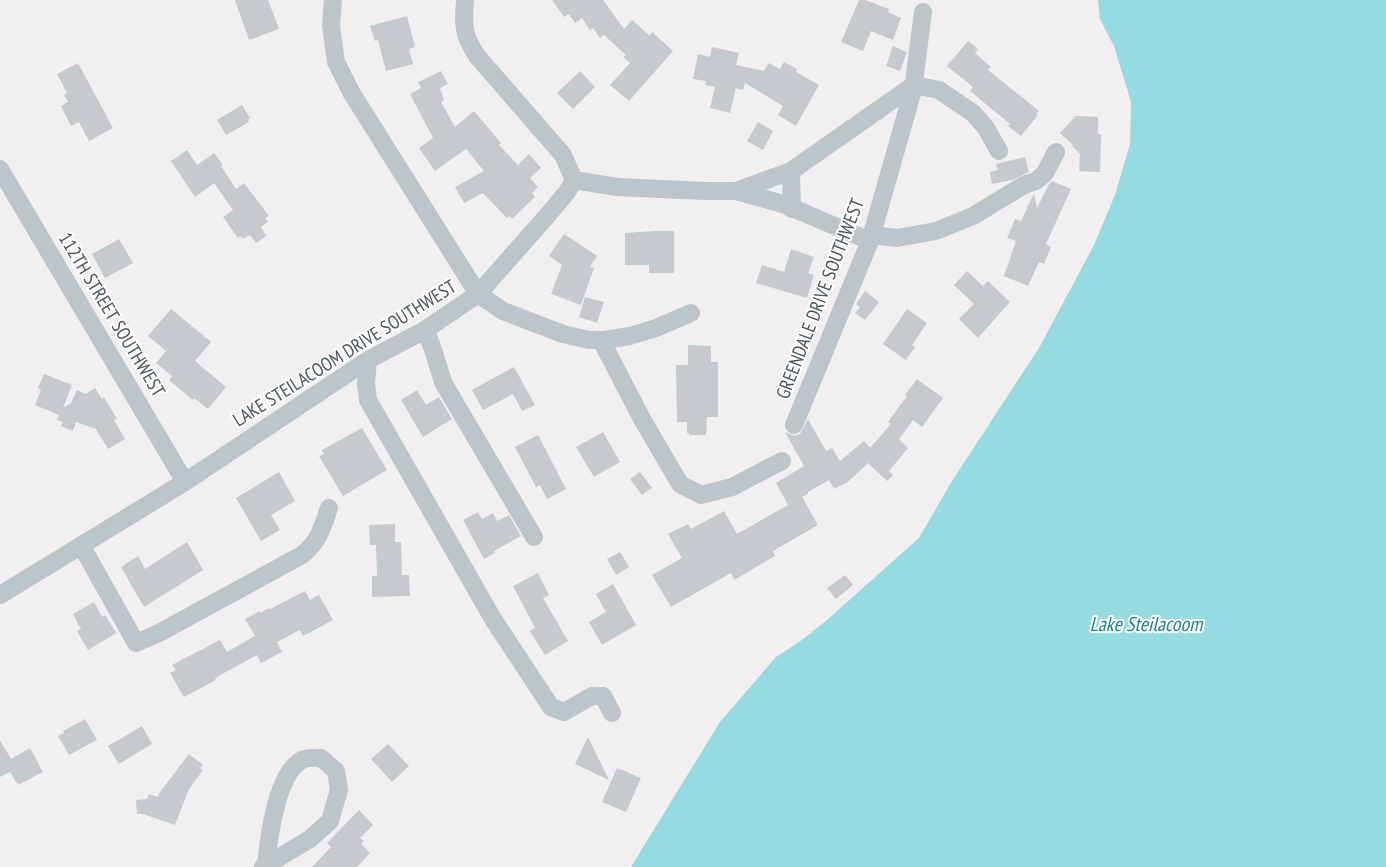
<!DOCTYPE html>
<html>
<head>
<meta charset="utf-8">
<style>
  body { margin:0 }
  canvas { display:block; background:#f1efef }
</style>
</head>
<body>
<canvas width="1386" height="867"></canvas>
<script>
const ctx = document.querySelector('canvas').getContext('2d');
ctx.lineJoin = 'round';
function fill(path, color) {
  ctx.fillStyle = color;
  ctx.fill(path, 'evenodd');
}
function trace(path, color, width, dash) {
  ctx.strokeStyle = color;
  ctx.lineWidth = width;
  ctx.lineCap = dash ? 'butt' : 'round';
  ctx.setLineDash(dash || []);
  ctx.stroke(path);
}
function label(font, color, halo, rows, align = 'center') {
  ctx.font = font + ' "PT Sans Narrow",sans-serif';
  ctx.lineWidth = 4;
  ctx.setLineDash([]);
  ctx.textBaseline = 'middle';
  ctx.strokeStyle = halo;
  ctx.fillStyle = color;
  for (const [text, x, y, turn = 0] of rows) {
    ctx.save();
    ctx.translate(x, y);
    ctx.rotate((+turn || 0) * Math.PI / 180);
    ctx.textAlign = isNaN(turn) ? turn : align;
    if (halo) ctx.strokeText(text, 0, 0);
    ctx.fillText(text, 0, 0);
    ctx.restore();
  }
}
fill(new Path2D(`
  M1098,0H1386V867H631L720,722L776,657L802,640L827,620L919,538L952,481L1039,348L1094,245L1115,195L1130,144L1131,102L1114,46L1100,19Z`), '#94dbe2');
fill(new Path2D(`
  M235,0H268L279,29L249,40Z
  M552,0H603L624,29L632,20L650,36L652,32L673,51L629,101L610,85L630,63L623,57L626,55L604,35L600,38L593,28L590,30L582,18L575,23L569,14L564,17Z
  M859,0H865L889,9L888,12L901,18L893,40L871,31L863,51L841,42Z
  M407,16L415,47L409,49L413,64L386,71L378,40L375,41L370,26Z
  M968,41L978,49L975,53L991,67L988,70L1039,111L1036,114L1038,115L1021,136L1008,126L1010,124L970,91L973,87L947,66Z
  M893,46L907,52L900,71L886,66Z
  M712,47L739,53L736,65L764,71L769,63L780,69L784,62L797,69L796,72L819,85L796,126L778,115L783,106L745,83L743,90L736,88L730,113L710,108L715,87L705,85L706,81L693,79L698,54L710,57Z
  M78,63L113,128L89,141L79,122L71,126L61,106L68,102L64,95L67,93L57,74Z
  M441,71L448,84L440,88L444,100L441,102L455,127L474,111L501,143L499,145L518,165L529,154L541,168L530,178L538,187L532,193L535,197L512,219L510,216L507,218L483,193L464,203L455,187L484,171L466,149L435,171L419,148L433,138L410,94L421,88L418,82Z
  M580,71L595,87L573,109L557,93Z
  M242,105L250,118L248,120L249,122L226,135L217,120Z
  M1076,116L1098,117V134H1101L1100,172L1079,171L1080,154L1072,146L1073,145L1060,133Z
  M758,122L773,131L763,150L747,141Z
  M187,150L197,165L214,153L223,165L221,166L236,189L244,183L269,216L265,218L268,222L261,227L266,236L256,243L250,235L243,239L240,236L238,238L223,217L233,210L214,183L195,197L171,161Z
  M1025,157L1029,172L1012,180L992,184L990,172L998,170L996,164Z
  M1052,181L1071,189L1046,244L1051,247L1044,264L1039,262L1028,286L1004,276L1016,241L1007,238L1015,219L1021,221L1034,193L1037,208L1049,184Z
  M655,231H674V273H649V265H625V233Z
  M564,234L597,256L590,267L594,268L581,305L551,294L562,265L549,256Z
  M119,239L133,263L105,278L92,254Z
  M791,249L814,257L808,273L814,275L807,298L756,283L762,265L784,272Z
  M967,271L983,286L988,281L1010,302L978,338L959,319L974,304L954,285Z
  M865,291L879,302L865,320L855,313L860,307L856,304Z
  M585,297L604,302L597,323L579,317Z
  M171,309L211,342L195,361L226,387L208,409L194,398L193,400L169,380L172,376L156,363L166,351L148,336Z
  M907,309L927,323L912,345L915,347L906,360L883,344Z
  M688,345L711,346V362H718V417H707L706,435H689V433H687V422H677L676,365H688Z
  M514,367L535,405L522,411L513,394L483,410L472,390Z
  M44,374L72,385L63,408L71,403L77,390L86,394L95,388L102,399L104,397L117,419L114,420L125,439L108,449L96,429L76,422L73,431L61,426L63,422L57,420L59,415L35,405L41,390L38,388Z
  M917,379L943,398L922,427L913,420L899,439L908,448L889,471L893,475L887,481L868,463L848,482L834,489L829,480L808,492V494L802,497L818,525L773,551L775,556L734,580L731,573L671,607L652,575L682,558L668,534L688,524L691,529L724,511L737,534L788,505L776,483L804,466L785,432L795,436L800,434L808,419L826,451L832,448L840,461L864,441L870,448L891,424L888,422L907,396L905,395Z
  M417,390L426,405L439,397L452,419L423,437L401,400Z
  M362,428L387,470L343,496L319,456L324,454L322,450Z
  M603,432L620,462L594,477L576,447Z
  M538,435L566,489L547,499L540,485L536,487L515,447Z
  M279,472L295,501L271,515L280,530L261,541L236,498Z
  M640,472L652,488L642,495L630,479Z
  M478,512L482,519L493,513L497,521L509,515L521,536L494,551L495,553L484,559L463,520Z
  M395,524V542H401L402,575H409L410,596L372,597V576H377L376,545H370L369,525Z
  M187,542L203,570L144,607L121,567L138,556L145,569Z
  M620,552L629,567L616,575L607,559Z
  M538,573L549,595L543,598L568,641L545,655L530,631L535,628L513,586Z
  M845,575L853,585L836,599L827,588Z
  M613,584L636,625L602,645L589,622L606,612L596,594Z
  M305,591L310,600L319,595L333,620L303,636L300,630L277,642L282,652L261,663L257,655L215,678L216,680L184,697L170,673L176,670L172,665L220,640L227,652L255,636L245,619L260,611V613L269,608L270,609Z
  M94,602L102,617L105,615L116,633L88,650L77,631L81,629L73,614Z
  M85,719L97,740L69,755L58,736L64,733L63,731Z
  M142,726L152,744L119,764L108,746Z
  M588,737L609,780L575,764Z
  M0,740L11,759L30,748L43,772L18,785L10,772L0,777Z
  M388,744L409,766L392,782L371,759Z
  M189,754L203,765L200,768L203,770L189,789L175,825L143,814H137L136,800L147,799L149,794L158,797L160,792Z
  M617,768L641,778L626,812L602,802Z
  M359,810L373,825L360,838L364,841L361,844L370,853L357,867H312L331,847L327,843Z`), '#c6cace');
trace(new Path2D(`
  M333,0L331,26L336,62L351,92L478,294L503,311L563,334L589,340H605L630,336L656,328L691,313
  M465,0C463,25 463,35 477,56L563,155L574,180
  M0,169L185,482
  M791,171L792,209
  M574,180L617,187L705,191H736L783,204L870,241
  M736,191L791,171L914,85L939,90L973,113L986,128L999,151
  M872,235L897,238L936,231L973,216L1024,185L1036,181L1045,173L1056,152
  M425,330C434,347 437,366 444,384L534,537
  M601,340L642,419L680,484L701,495L732,487L782,461
  M368,360L366,384L368,400L493,619L551,707L564,712L592,696H603L612,713
  M794,425L870,241L913,90L923,12
  M81,545L136,643L159,633L302,555C319,541 322,529 329,508
  M0,595L185,482L368,360L425,330L478,294L546,217L567,192L574,180
  M263,867L310,839L330,821L339,790L336,771L321,758C316,758 307,757 302,760C276,774 269,837 266,864`), '#bcc5ca', 18);
label('19px', '#49545a', '#fff', [
  ["GREENDALE DRIVE SOUTHWEST",821,299,-69],
  ["112TH STREET SOUTHWEST",111,315,59],
  ["LAKE STEILACOOM DRIVE SOUTHWEST",345,354,-32]
]);
label('italic 20px', '#1c828b', '#fff', [
  ["Lake Steilacoom",1146,625]
]);
</script>
</body>
</html>
